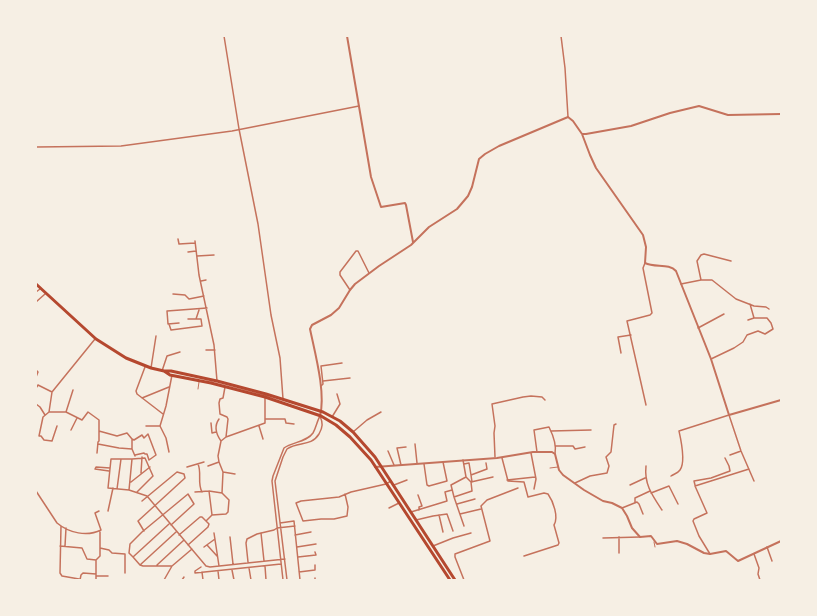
<!DOCTYPE html>
<html>
<head>
<meta charset="utf-8">
<style>
  body { margin:0 }
  #map { position:relative; width:817px; height:616px; overflow:hidden; background:#f6efe4; font-family:Inter,sans-serif }
  canvas { display:block }
  .frame { position:absolute; inset:0; border:37px solid #f6efe4; pointer-events:none }
</style>
</head>
<body>
<div id="map">
<canvas width="817" height="616"></canvas>
<div class="frame"></div>
</div>
<script>
const ctx = document.querySelector('canvas').getContext('2d');
ctx.lineJoin = 'round';
function trace(path, color, width, dash) {
  ctx.strokeStyle = color;
  ctx.lineWidth = width;
  ctx.lineCap = dash ? 'butt' : 'round';
  ctx.setLineDash(dash || []);
  ctx.stroke(path);
}
trace(new Path2D(`
  M198,389L199,382
  M550,468L558,467
  M654,542L655,547`), '#c5725c', 1);
trace(new Path2D(`
  M224,36L239,129L258,224L271,315L280,358L283,399
  M561,36L565,68L568,117
  M36,147L121,146L232,131L359,106
  M178,239L179,244L195,243
  M195,241L199,275L214,345L217,381
  M188,252L196,251
  M197,256L214,255
  M645,263L643,268L652,313L650,315L627,321L646,405
  M701,280L697,261L701,255L704,254L731,261
  M201,281L206,280
  M681,284L701,280H712L736,299L754,306L766,307L769,309
  M350,290L340,275V272L356,251H358L369,273
  M36,292L40,289
  M173,294L185,295L189,299L204,296
  M36,302L45,294
  M188,319H196L199,310
  M748,320L754,318L750,304
  M179,323L168,324L167,311L207,308
  M169,324L171,330L202,326L201,319H196
  M698,328L724,314
  M206,350H215
  M621,353L618,337L631,335
  M711,359L734,348L743,342L747,335L758,331L765,334L773,329L771,323L767,318H754
  M145,367L136,391L137,394L163,414
  M151,368L156,336
  M36,370L38,372L36,377
  M162,371L167,356L180,352
  M323,381L350,378
  M321,386L323,384L321,366L342,363
  M225,387L223,398L220,399L219,403L220,414L227,417L228,419L226,437
  M36,388L38,385L52,392
  M142,398L169,387
  M36,404L40,407L45,415
  M49,412H66L82,420L88,412L99,420V441L98,442L97,453
  M66,412L73,390
  M332,417L340,404L337,394
  M219,419C214,426 216,434 221,441
  M266,419H285L286,423L294,424
  M211,423L212,433L216,432
  M146,426H160L166,406L172,375
  M160,426L166,438L169,452
  M259,426L263,439
  M71,430L77,418
  M99,431L117,436L127,433L132,439V449
  M551,431L591,430
  M353,432L367,420L381,412
  M39,436L43,417L49,412L52,392L95,339
  M39,436H41L44,440L52,441L57,426
  M132,439L134,440L142,435L144,438L148,434L156,455L149,460L147,454H145L144,453L135,455
  M98,444L119,448L132,449L135,456
  M415,444L417,463
  M555,446H573L575,449L585,447
  M388,451L394,465
  M537,452L534,430L549,427C553,435 557,444 555,454
  M531,453L536,479L534,489
  M730,455L741,451
  M495,457L494,433L495,426L492,404L523,397L531,396L542,397L545,400
  M502,458L508,481L524,482L528,497L544,493L548,494C553,501 559,517 554,525L559,543L558,545L524,556
  M132,459L129,490L147,496L206,566L210,567L285,559
  M463,460L466,477L471,482L493,477
  M198,464C202,473 197,483 202,492
  M424,464L427,485L429,486L447,481L443,462
  M464,464L469,463L471,475L487,469L486,463
  M401,465L397,448L406,447
  M208,466L219,462
  M646,466C644,484 652,495 662,510
  M187,467L204,462
  M95,469L96,467L110,468
  M95,469L109,471
  M223,472L235,474
  M141,473L142,457
  M471,475L472,482
  M671,476C674,474 678,473 680,470C686,462 681,440 679,431L729,415L741,451L754,481
  M507,480L535,477
  M131,482L150,467
  M575,483L590,476L607,473L609,466L606,457L611,452L614,425L616,424
  M394,485L407,480
  M630,485L645,478
  M695,485L694,481L711,478L730,471L729,466L725,458
  M117,489L121,459
  M129,490L108,488L111,459H132L145,458L153,476L137,492
  M36,491L57,523C69,533 87,537 101,530L95,513L99,511
  M209,491L212,515
  M195,492L209,491L222,493
  M651,493L669,486L678,504
  M345,494L348,507L347,516L334,519H321L303,521L296,503L301,501L339,497L351,492L386,484L391,481
  M418,495L422,506L419,507V510
  M454,497L472,491L471,482
  M142,501L177,472L184,474L185,478L138,521L144,531
  M635,503V498L650,491
  M457,504L475,499
  M389,508L399,503
  M622,508L637,502L639,504L643,514
  M108,511L113,488
  M411,512L447,501L445,492L452,490
  M460,514L481,509
  M439,515L443,532
  M416,520L433,516L447,514L453,531
  M206,521L212,515L226,514L228,512L229,500L222,493L223,472L219,462L218,456L221,441L226,437L265,423V398
  M280,523L294,521L300,580
  M169,524L133,557L129,553L130,544L142,532L188,494L194,504L171,525
  M61,526L60,573L62,576L79,579
  M464,526L454,497L451,485L466,477
  M214,533L219,566
  M261,533L264,561
  M179,535L200,517H202L209,524L208,527L188,545
  M295,535L311,532
  M230,537L233,564
  M603,538L640,537
  M207,545L217,556
  M60,546L82,548L87,559L96,560L100,556V532
  M65,546L66,528
  M433,546L453,538L471,533
  M204,547L215,539
  M297,547L316,544
  M767,547L772,561
  M100,548L109,550L112,553L125,554V573
  M619,553V537
  M710,554L699,536L693,521L694,519L707,513L695,486L749,469
  M754,554L759,568L758,574L760,580
  M133,557L140,565L143,566H172
  M298,557L316,555L315,552
  M96,560V580
  M248,562L246,543L247,539L257,534L274,530L277,528L295,526
  M140,565L176,532
  M157,565L184,540
  M265,566L266,580
  M201,567L195,571V573L281,564
  M249,568L251,580
  M232,570L234,580
  M218,571L219,580
  M202,572L203,580
  M299,572L315,570V565
  M96,576H108
  M80,580L81,575L83,573L96,574
  M164,580L172,566L192,549
  M182,580L184,577
  M283,580L272,481L273,476L284,448C292,442 307,442 313,433C316,428 317,421 320,416
  M287,580L275,481L283,457L287,449C298,441 311,447 319,434C323,427 323,423 320,416
  M315,580V578
  M464,580L455,557V554L490,541L481,506L487,500L518,488`), '#c5725c', 1.5);
trace(new Path2D(`
  M347,36L371,177L381,207L405,203L406,205L413,242
  M582,134H586L631,126L670,113L699,106L728,115L781,114
  M320,416C326,393 315,353 310,329L312,325L331,315L339,308L350,290L355,284L379,266L411,245L429,227L457,209L468,196L472,187L479,159L485,154L499,146L568,117L573,121L582,134L590,155L596,168L643,235L646,247L645,263C655,268 669,263 676,271L711,359L729,415L781,400
  M375,467L497,458L533,452H552L555,454L559,470L563,475L584,490L603,501L612,503L622,508L627,516L632,528L640,537L651,536L657,544L677,541L687,544L704,553L710,554L726,551L738,561L781,541`), '#c5725c', 2);
trace(new Path2D(`
  M36,284L96,339L126,358L151,368L164,371H171L217,381L266,394L323,412L340,421L353,432L375,457L455,580
  M164,371L170,375L211,383L265,397L321,416L336,425L350,437L371,460L450,580`), '#b5482f', 3);
</script>
</body>
</html>
